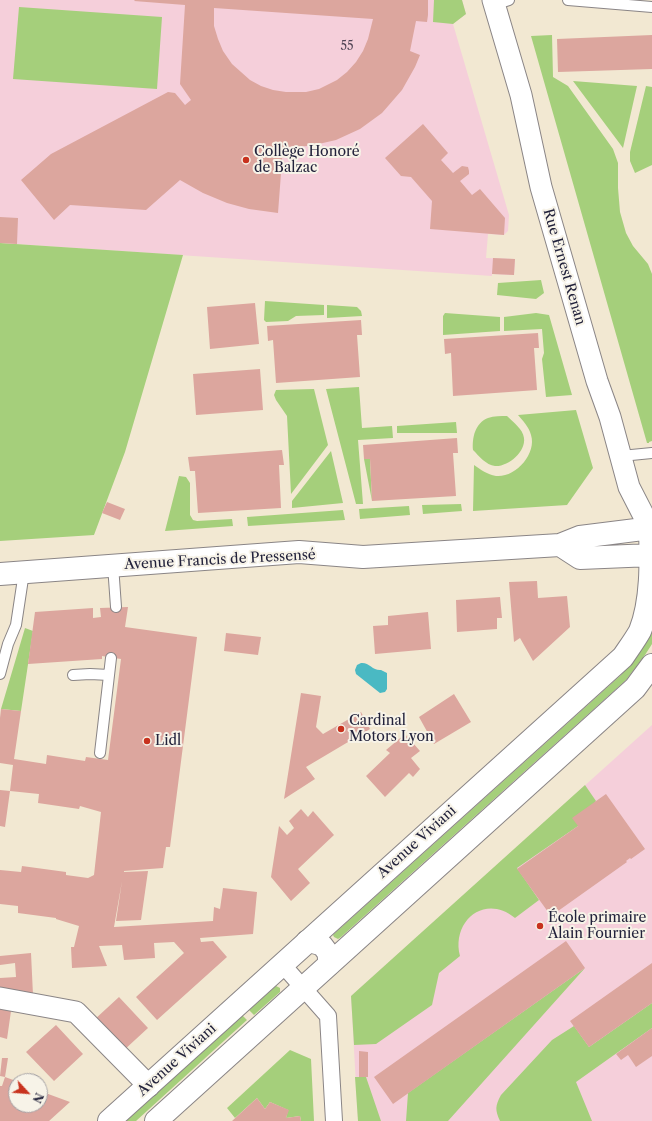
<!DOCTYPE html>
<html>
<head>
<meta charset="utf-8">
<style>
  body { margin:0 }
  #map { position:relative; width:652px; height:1121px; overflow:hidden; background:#f2e8d2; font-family:"Libre Caslon Text",serif }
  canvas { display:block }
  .north { position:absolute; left:8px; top:1073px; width:40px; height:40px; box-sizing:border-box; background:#f7f3e8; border:1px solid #a29fa3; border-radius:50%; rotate:116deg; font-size:11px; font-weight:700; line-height:16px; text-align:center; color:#22223b }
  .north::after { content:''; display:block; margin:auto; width:14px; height:18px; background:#c8321e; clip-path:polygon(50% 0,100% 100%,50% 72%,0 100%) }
</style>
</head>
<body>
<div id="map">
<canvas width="652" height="1121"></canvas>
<div class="north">N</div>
</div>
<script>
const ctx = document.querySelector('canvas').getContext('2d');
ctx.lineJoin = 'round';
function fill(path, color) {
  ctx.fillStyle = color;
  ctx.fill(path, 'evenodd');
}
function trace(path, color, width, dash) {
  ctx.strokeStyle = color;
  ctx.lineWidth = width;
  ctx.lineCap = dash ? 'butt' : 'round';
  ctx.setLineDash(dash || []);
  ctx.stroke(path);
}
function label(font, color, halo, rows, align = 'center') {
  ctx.font = font + ' "Libre Caslon Text",serif';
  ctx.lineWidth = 4;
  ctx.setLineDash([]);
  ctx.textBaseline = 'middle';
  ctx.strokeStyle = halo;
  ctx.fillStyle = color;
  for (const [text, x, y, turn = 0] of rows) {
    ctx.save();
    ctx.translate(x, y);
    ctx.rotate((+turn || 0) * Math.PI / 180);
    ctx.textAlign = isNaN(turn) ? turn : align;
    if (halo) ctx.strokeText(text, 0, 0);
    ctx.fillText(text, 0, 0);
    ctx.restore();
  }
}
fill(new Path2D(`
  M0,0H462L466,14L453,24L509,215L508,231L504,235L488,234L486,258L515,259L514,275L492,274V276L0,243Z
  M652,725V1121H358L351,996Z`), '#f5cfda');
fill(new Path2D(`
  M434,0H462L466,14L453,24L433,22Z
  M19,7L162,17L157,89L13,79Z
  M552,35L553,77L568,86L613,149L618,163V188L620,212L626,233L633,246L648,264L652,274V441L649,442V443H647L531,36Z
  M573,81L637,86L623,148Z
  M646,86L652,87V165L635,173L630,161V152Z
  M0,243L183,255L125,452L94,535L0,541Z
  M541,280L544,293L536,299L497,295L498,283Z
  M265,301L324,305V315L296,316L288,321L266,322L264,320Z
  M327,305L357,307L361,311L362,316L327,318Z
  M445,313L500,317V331L443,335V316Z
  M536,313L549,315L572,395L546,397L542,359L544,353L542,329L504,331V317Z
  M359,387L362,428L392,426L393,438L358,440L363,504H356L326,389Z
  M314,389L328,445L291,494L287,416L276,400L274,395L276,390Z
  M576,410L593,468L567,505L473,511L474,465C481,470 487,474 496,476C515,478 537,454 531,435C529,427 523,421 518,415Z
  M507,416C513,422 523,429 524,438C526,452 508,467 495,466C486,465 479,456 473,450C472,438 475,423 488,418C494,416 501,416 507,416Z
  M456,422L457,433H397V426Z
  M331,451L343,503L292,508V501Z
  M364,459H370L372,501Z
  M179,476L186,477L190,483V515L193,520L197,521L232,519L233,526L165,531Z
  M461,504L462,511L423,514L422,505Z
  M409,506L410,515L360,519L359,509Z
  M343,510L345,520L248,526L247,517Z
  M25,628L33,631L21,711L1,709Z
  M652,629V644L645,655L626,680L341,937L338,939L334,937L333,935L335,933L621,675L633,660Z
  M585,785L596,801L578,826L517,868L539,900L515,918C485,893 451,921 460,956L439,973L432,1005L376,1044L354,1045L351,996Z
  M585,968L448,1121H406L408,1093Z
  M276,986L280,988V992L254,1015L249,1010Z
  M652,1003V1028L576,1082L592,1121H500C495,1110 495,1106 501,1095L552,1040L574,1026L589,1047Z
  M242,1015L247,1020L136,1121H125Z
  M290,1050L311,1059L314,1121H301L300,1116L286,1118L288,1110L270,1102L265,1109L257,1098L235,1118L227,1108Z
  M355,1077H366L381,1121H358Z`), '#a5cf7b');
fill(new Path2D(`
  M361,663C369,662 373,671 381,670L387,673V689L385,692L380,693L356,674L355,670L357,665Z`), '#4ab9c3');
fill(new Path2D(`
  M135,0H428V15L427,22L416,21L410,51L420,55L415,67L402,90L382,113L360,129L336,140L310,146L283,147L278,213L249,209L227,203L203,193L180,180L146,210L70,205L54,220L21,180L51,154L168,92L175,93L185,105L191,100L180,84L185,5L134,1ZM214,8L373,19L368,39L363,51L356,62L347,72L337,80L319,89L306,92H286L273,90L261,86L250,80L232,64L223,51L218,39L214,26Z
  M652,35V69L558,72L557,39Z
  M423,124L448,153L441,160L453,173L462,166L468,167L469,171V174L460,181L472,195L480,189L505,218L504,235L430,229L432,201L411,177L401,176L385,158Z
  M0,217L18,218L17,244L0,243Z
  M493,258L515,259L514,275L492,274Z
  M255,303L259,344L210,349L207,307Z
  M361,320L362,335H357L360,377L276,383L273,340L268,341L267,326Z
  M538,333L539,348H534L537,390L453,396L451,353L445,354L444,339Z
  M260,369L263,410L196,415L193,374Z
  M457,438L458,453H453L456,496L372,501L370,459H364L363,445Z
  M282,450L284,465H279L281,508L198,513L195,471H190L188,457Z
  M107,502L125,509L120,520L102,513Z
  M537,581L538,598L567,596L570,627L533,661L520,638L514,642L509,582Z
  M500,597L502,618H497V629L457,632L456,600Z
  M128,607L125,627L197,637L170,847H166L163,868L124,871V872L148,871L141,920L116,921L122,881L114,927L213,921L214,907L220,909L223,888L257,892L253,934L200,938L201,942L213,941L227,957L157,1020L136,997L184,953L174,942L154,943L155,958L124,960L122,945L99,946L107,966L72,968L71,947H74L79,926L56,919V918L18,913V906L0,904V870L21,872L22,866L66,872V875L88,878L94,875L101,812L80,806L79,809L38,803L39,794L10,791L13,765L0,763V718L1,709L21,711L14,759L46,764L47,755L85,761L86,757L108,760L121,659L102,656V659L28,664L35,612L93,608V618L101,617L100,608Z
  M428,612L431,649L375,654L373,626L388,625V616Z
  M226,633L261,637L258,655L224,651Z
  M301,693L321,696L316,727L323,734L361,712L370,729L306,767L315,779L284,799Z
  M454,694L471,722L434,744L419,717Z
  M405,734L420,751L411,758L420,769L413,777L409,773L385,797L366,776L390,753L386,750Z
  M0,790L10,791L5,827L0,826Z
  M606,794L645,849L631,859L630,858L626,861L627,862L551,916L517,869L578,826L572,818Z
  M301,809L308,817L313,811L334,835L298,869L310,883L291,901L271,877L279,826L287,835L294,828L289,821Z
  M566,941L585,968L393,1104L374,1077Z
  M31,953L33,995L0,989V978L16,977L15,963L0,965V956Z
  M652,963V1003L589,1047L570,1021Z
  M119,997L148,1028L123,1051L94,1020Z
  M0,1009L11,1011L7,1039L0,1037Z
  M56,1025L83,1054L54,1081L26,1052Z
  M652,1028V1056L636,1067L628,1055L621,1060L616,1054Z
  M359,1051L368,1052V1077H359Z
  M2,1058H8L5,1077L0,1076Z
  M5,1077L16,1081V1105H40V1091L70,1102L49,1121H0V1086H2Z
  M257,1098L265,1109L270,1102L289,1110L286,1118L300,1116L301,1121H232Z`), '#dca69e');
const service = new Path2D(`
  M568,0L652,7
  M494,5L509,0
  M621,456L652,453
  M113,565L116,607
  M0,674L8,644L16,625L24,572
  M73,675L90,674L109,675
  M100,753L111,658`);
const pedestrian = new Path2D(`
  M282,964L328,1016L334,1121`);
const minor = new Path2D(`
  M493,0L521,95L541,187L597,381L610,417L629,487L650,528
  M307,941L322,945L328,953L329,965
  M0,998L76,1012L149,1086`);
const tertiary = new Path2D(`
  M560,545L580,558L652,555
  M0,574L299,552L363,557L560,545L580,537L652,528
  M109,1121L623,657C629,648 635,640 640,631C652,601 651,561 650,528
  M156,1121L635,688L652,665`);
trace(service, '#8a8586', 12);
trace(pedestrian, '#8a8586', 18);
trace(minor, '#8a8586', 23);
trace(tertiary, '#8a8586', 24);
trace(service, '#fff', 10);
trace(pedestrian, '#fff', 16);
trace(minor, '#fff', 21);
trace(tertiary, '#fff', 22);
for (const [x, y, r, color] of [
  [246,160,4,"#c8321e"],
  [341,729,4,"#c8321e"],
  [147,741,4,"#c8321e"],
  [540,926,4,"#c8321e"]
]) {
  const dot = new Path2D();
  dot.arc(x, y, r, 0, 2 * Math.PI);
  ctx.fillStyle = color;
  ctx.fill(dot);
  trace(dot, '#f7f3e8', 1.5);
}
label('12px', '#504354', null, [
  ["55",347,47]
]);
label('14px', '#22223b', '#f7f3e8', [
  ["Collège Honoré",254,152],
  ["de Balzac",254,168],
  ["Cardinal",349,721],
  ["Motors Lyon",349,737],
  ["Lidl",155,741],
  ["École primaire",548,918],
  ["Alain Fournier",548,934]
], 'left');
label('14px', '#22223b', '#f7f3e8', [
  ["Rue Ernest Renan",564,267,74],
  ["Avenue Francis de Pressensé",220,560,-3],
  ["Avenue Viviani",417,842,-42],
  ["Avenue Viviani",177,1060,-42]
]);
</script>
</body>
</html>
